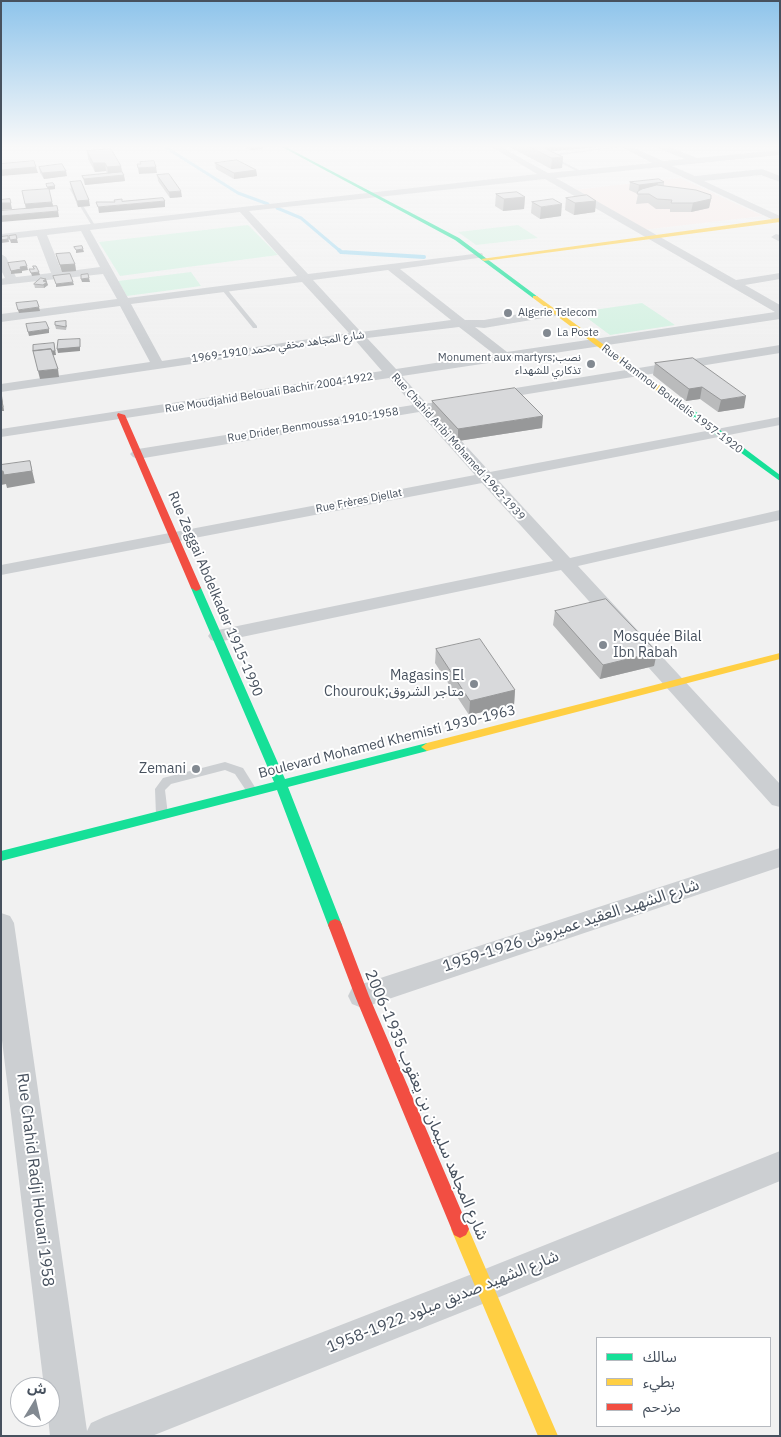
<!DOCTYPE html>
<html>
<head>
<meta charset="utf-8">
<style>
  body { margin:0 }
  #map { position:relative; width:781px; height:1437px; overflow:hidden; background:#f1f1f1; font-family:"IBM Plex Sans","Noto Sans Arabic",sans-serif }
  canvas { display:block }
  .frame { position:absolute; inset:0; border:2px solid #47515e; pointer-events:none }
  .legend { position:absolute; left:596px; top:1337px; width:175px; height:90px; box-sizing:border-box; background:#fff; border:1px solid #b5b9bf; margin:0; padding:6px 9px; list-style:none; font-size:15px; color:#47515e }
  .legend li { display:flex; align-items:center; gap:10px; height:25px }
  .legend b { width:25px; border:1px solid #b5b9bf }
  .north { position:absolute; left:10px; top:1377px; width:50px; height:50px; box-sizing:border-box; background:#fff; border:1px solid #b5b9bf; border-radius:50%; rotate:9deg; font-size:14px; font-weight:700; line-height:20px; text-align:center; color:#47515e }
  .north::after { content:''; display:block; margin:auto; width:18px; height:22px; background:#828991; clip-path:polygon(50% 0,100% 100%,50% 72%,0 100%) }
</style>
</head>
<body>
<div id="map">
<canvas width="781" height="1437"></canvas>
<div class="frame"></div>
<ul class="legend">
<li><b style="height:6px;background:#16e098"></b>سالك</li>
<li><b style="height:6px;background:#ffcf43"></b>بطيء</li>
<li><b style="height:6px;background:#f24e42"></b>مزدحم</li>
</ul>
<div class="north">ش</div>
</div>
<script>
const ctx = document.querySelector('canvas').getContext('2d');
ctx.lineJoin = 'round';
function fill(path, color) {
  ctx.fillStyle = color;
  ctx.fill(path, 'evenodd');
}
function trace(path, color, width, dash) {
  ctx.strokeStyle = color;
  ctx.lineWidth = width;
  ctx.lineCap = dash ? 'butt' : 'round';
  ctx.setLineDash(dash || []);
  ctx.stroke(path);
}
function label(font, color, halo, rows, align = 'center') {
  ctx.font = font + ' "IBM Plex Sans","Noto Sans Arabic",sans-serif';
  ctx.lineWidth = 4;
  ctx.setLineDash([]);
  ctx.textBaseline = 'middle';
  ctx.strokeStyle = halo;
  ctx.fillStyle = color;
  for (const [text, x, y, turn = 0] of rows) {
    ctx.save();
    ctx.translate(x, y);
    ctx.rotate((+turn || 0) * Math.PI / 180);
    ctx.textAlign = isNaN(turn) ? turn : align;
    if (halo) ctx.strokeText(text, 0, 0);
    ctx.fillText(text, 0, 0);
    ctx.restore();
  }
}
fill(new Path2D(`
  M680,178L763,216L642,230L573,190Z`), '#f7eae8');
fill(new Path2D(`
  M248,225L278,255L120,276L99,242Z
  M518,225L538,238L476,245L458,232Z
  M191,272L201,286L127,296L118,281Z
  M642,303L675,325L610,335L579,312Z`), '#d4f1e2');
trace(new Path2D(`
  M165,147L238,193L268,204
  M277,208L301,218L340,251`), '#a8dbf0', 3);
trace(new Path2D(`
  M339,250L341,252L424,257`), '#a8dbf0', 4);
fill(new Path2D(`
  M613,147H622L552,156L581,171L580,173L546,155Z
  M69,188L73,189L96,227L92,226Z
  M222,288H226L257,326V328H253L222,290Z
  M225,762L243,768L258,792L257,795H249L235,774L225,770L171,784L165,790L168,815L166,818H158L156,815L155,789L163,778Z`), '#cccfd2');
fill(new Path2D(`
  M492,147H501L548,173L652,163L622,147H632L663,161L685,159L660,149L659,147H669L697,158L780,150V155L672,166L695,176L762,169L780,176V182L761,175L704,181L780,216V223L661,167L556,178L736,280L780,273V279L745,285L780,305V319L402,376L426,403H436L438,406L433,410L490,472L780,417V425L498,480L570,558L780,510V520L578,566L780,784V807L772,805L561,570L218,642L211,640L208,636L211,632L218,630L553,561L482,483L1,575V565L475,475L419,412L138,459L133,457L130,454L133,451L138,449L413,405L389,378L1,437V429L382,371L355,340L1,392V384L150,362L120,306L1,322V314L117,299L103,274L1,285V279L5,278L1,270V254L6,257L16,277L51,273L37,236L1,240V234L537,174ZM545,179L775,312L507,352L475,327L484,328L555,316L559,315L561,312L559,309L555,308L484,320H465L400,269L478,258L482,257L483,255L482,253L308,274L249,211ZM240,212L297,276L128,298L90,230ZM81,231L100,267L62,272L47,235ZM388,270L451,320L361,332L313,280ZM302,282L349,333L162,361L131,304ZM459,327L494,354L396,369L367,338Z
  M776,234L780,235V242L771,237Z
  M780,345V353L491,400L484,396L491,392Z
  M780,848V867L362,1008L352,1004L348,996L352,988L362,984Z
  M1,913L10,916L14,923L87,1431L91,1423L104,1417L485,1269L780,1151V1181L485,1303L152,1436H50L48,1417H50V1387H44L1,1032Z`), '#cccfd2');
fill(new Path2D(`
  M282,147H286L459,238L538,297L533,298L455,240Z
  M686,409H692L780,475V481L686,413Z
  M196,585L201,588L285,779L427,743L433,747L427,751L288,787L342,925L340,929L335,931L330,929L328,925L277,790L1,861V851L274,782L191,588Z`), '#16e098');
fill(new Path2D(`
  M780,218V222L484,261L481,259Z
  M533,296H537L692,409V413H686L533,298Z
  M780,653V659L427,751L421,747L427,743Z
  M460,1220L466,1223L558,1436H538L451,1229L454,1223Z`), '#ffcf43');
fill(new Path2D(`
  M118,413L125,415L201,588L199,590L196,591L191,588L117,415Z
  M335,919L340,921L342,925L369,996L469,1229L466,1235L460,1238L454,1235L355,996L328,925L330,921Z`), '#f24e42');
fill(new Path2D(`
  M246,147H263V149L250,150L246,148Z
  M510,147H597L551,151L563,157L562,168L551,169Z
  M87,151L121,166L125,181L85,185L82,176L107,173L106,171L95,172L88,159Z
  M215,163L256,170L257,176L234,179L216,169Z
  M39,167L67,176L44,179L40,173Z
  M157,175L182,197L170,198L158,181Z
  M70,182L90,206L78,207L71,188Z
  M630,182H664V186L711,199L709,208L691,212H670V209H656L648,203L636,204L638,194L629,190Z
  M496,194L525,197L524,209L503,211L495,206Z
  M566,198L596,201L595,212L574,215L565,210Z
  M532,202L561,216L540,219L531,213Z
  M56,254L75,264L76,271L62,272L58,261Z
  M46,282L48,285L44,288H35L34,284Z
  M55,325H67L66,330L56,329Z
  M693,358L744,408L718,412L700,399L686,401L653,375L655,363Z
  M432,401L542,428L458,441L431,413Z
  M555,611L657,652L654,666L600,679L553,625Z
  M436,649L515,690L514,705L469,715L435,663Z`), '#babbbc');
fill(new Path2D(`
  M257,147H263V149L250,150V148Z
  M546,147H597L545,152Z
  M563,157L562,168L551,169L552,158Z
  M93,163H105L106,171L95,172Z
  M121,166L122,175L109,176L107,167Z
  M36,167L38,173L1,176V170Z
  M156,167L157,173L139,174L138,168Z
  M256,170L257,176L234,179V173Z
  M66,171L67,176L44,179L42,173Z
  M124,175L125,181L85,185L84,179Z
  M658,182L657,191L638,194L639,185Z
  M55,186V189L48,190L47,187Z
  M181,191L182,197L170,198L169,192Z
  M525,197L524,209L503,211L504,199Z
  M10,199L12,209L1,210V203Z
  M711,199L709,208L691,212L693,203Z
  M89,200L90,206L78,207L77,201Z
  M165,201V207L99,213L98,207Z
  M596,201L595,212L574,215L575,203Z
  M52,202L54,208L26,210L25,204Z
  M562,204L561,216L540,219L541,207Z
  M58,211L59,217L1,222V216Z
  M8,236L9,242L1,243V240Z
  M17,239L18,243H11L10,240Z
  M83,249L84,252L76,253V250Z
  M75,264L76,271L62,272L60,265Z
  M27,266L28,270L22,271V273L11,274V271L20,267Z
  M39,272L40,275L32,276L31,273Z
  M89,278L90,282H82L81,279Z
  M46,279L48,285L44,288L43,281Z
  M73,282L74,285L56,287V284Z
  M39,307L40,311L19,313L18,310Z
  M49,329V333L29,336L28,332Z
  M80,339V351L58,353L57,349Z
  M54,343L56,355L34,357Z
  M58,369L59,377L40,379L38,371Z
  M702,387L700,399L686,401L689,389Z
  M2,396L4,411H1V407Z
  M746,396L744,408L718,412L721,400Z
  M543,416L542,428L458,441V429Z
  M30,461L35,483L7,488L6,484L1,485V471Z
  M657,652L654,666L600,679L603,665Z
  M515,690L514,705L469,715L470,701Z`), '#979899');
const building = new Path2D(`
  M530,147H542L563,157L552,158Z
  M111,149L121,166L107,167L105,163H93L87,151Z
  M237,160L256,170L234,173L215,163Z
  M34,161L36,167L1,170V164Z
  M154,161L156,167L138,168L137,164H141L140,162Z
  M62,164L66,171L42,173L39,167Z
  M122,172L124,175L84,179L82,176Z
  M169,174L181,191L169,192L157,175Z
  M659,179L664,182L639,185L630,182Z
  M81,181L89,200L77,201L70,182Z
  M53,183L55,186L47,187L46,184Z
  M657,185L696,190L711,195V199L693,203H671L672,200L657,199L649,194H637L638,191L642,189Z
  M49,189L52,202L25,204L22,191Z
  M517,192L525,197L504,199L496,194Z
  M587,195L596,201L575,203L566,198Z
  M163,198L165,201L98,207L96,202H115L114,200L122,199V201Z
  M10,199L11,203H1V200Z
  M553,199L562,204L541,207L532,202Z
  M57,206L58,211L1,216V211Z
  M16,235L17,239L10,240L9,236Z
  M8,236V239L1,240V237Z
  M82,246L83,249L76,250L74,247Z
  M70,253L75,264L60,265L56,254Z
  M25,261L27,266L20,267L21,269L11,271L8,263Z
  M33,266H36L39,272L31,273L29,269H34Z
  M70,274L73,282L56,284L53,276Z
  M88,274L89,278L81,279V275Z
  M41,278L46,279L43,281L47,282L43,285L34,284Z
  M37,301L39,307L18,310L16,303Z
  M66,321V327L55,325V322Z
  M46,322L49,329L28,332L26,324Z
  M80,339V347L57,349L58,340Z
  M54,343L55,351H52L51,349L33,351V345Z
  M51,349L58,369L38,371L33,351Z
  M693,358L746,396L721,400L702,387L689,389L655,363Z
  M515,388L543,416L458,429L432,401Z
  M1,396L3,407H1Z
  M30,461L32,471L4,475L3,471H1V465Z
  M606,599L657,652L603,665L555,611Z
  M480,639L515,690L470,701L436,649Z`);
fill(building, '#d8d9db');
trace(building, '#979899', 1);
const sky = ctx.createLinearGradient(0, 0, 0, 348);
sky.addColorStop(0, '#8ec4eb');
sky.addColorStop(0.42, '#f9f9f9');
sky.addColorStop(1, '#f9f9f900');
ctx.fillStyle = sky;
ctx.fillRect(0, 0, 781, 348);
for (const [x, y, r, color] of [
  [508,313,5,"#828991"],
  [547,333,5,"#828991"],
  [591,364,5,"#828991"],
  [603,645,5,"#828991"],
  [474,684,5,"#828991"],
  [196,769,5,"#828991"]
]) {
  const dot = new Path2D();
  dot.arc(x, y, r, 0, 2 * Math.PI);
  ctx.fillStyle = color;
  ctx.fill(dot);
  trace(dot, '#fff', 2);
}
label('11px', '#47515e', '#fff', [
  ["Algerie Telecom",518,313],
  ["La Poste",557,333],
  ["Monument aux martyrs;نصب",581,358,"right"],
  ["تذكاري للشهداء",581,371,"right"]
], 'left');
label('11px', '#47515e', '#fff', [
  ["شارع المجاهد مخفي محمد 1910-1969",278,347,-8],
  ["Rue Moudjahid Belouali Bachir 2004-1922",269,393,-9],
  ["Rue Hammou Boutlelis 1957-1920",672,399,37],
  ["Rue Drider Benmoussa 1910-1958",313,425,-9],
  ["Rue Chahid Aribi Mohamed 1962-1939",458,447,48],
  ["Rue Frères Djellat",359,501,-11]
]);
label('14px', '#47515e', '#fff', [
  ["Rue Zeggai Abdelkader 1915-1990",215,594,67],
  ["Boulevard Mohamed Khemisti 1930-1963",387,742,-14]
]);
label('14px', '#47515e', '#fff', [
  ["Mosquée Bilal",613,637,"left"],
  ["Ibn Rabah",613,653,"left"],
  ["Magasins El",464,676],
  ["Chourouk;متاجر الشروق",464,692],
  ["Zemani",186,769]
], 'right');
label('16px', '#47515e', '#fff', [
  ["شارع الشهيد العقيد عميروش 1926-1959",571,926,-18],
  ["شارع المجاهد سليمان بن يعقوب 1935-2006",426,1105,67],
  ["Rue Chahid Radji Houari 1958",35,1180,83],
  ["شارع الشهيد صديق ميلود 1922-1958",443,1302,-22]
]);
</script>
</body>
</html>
